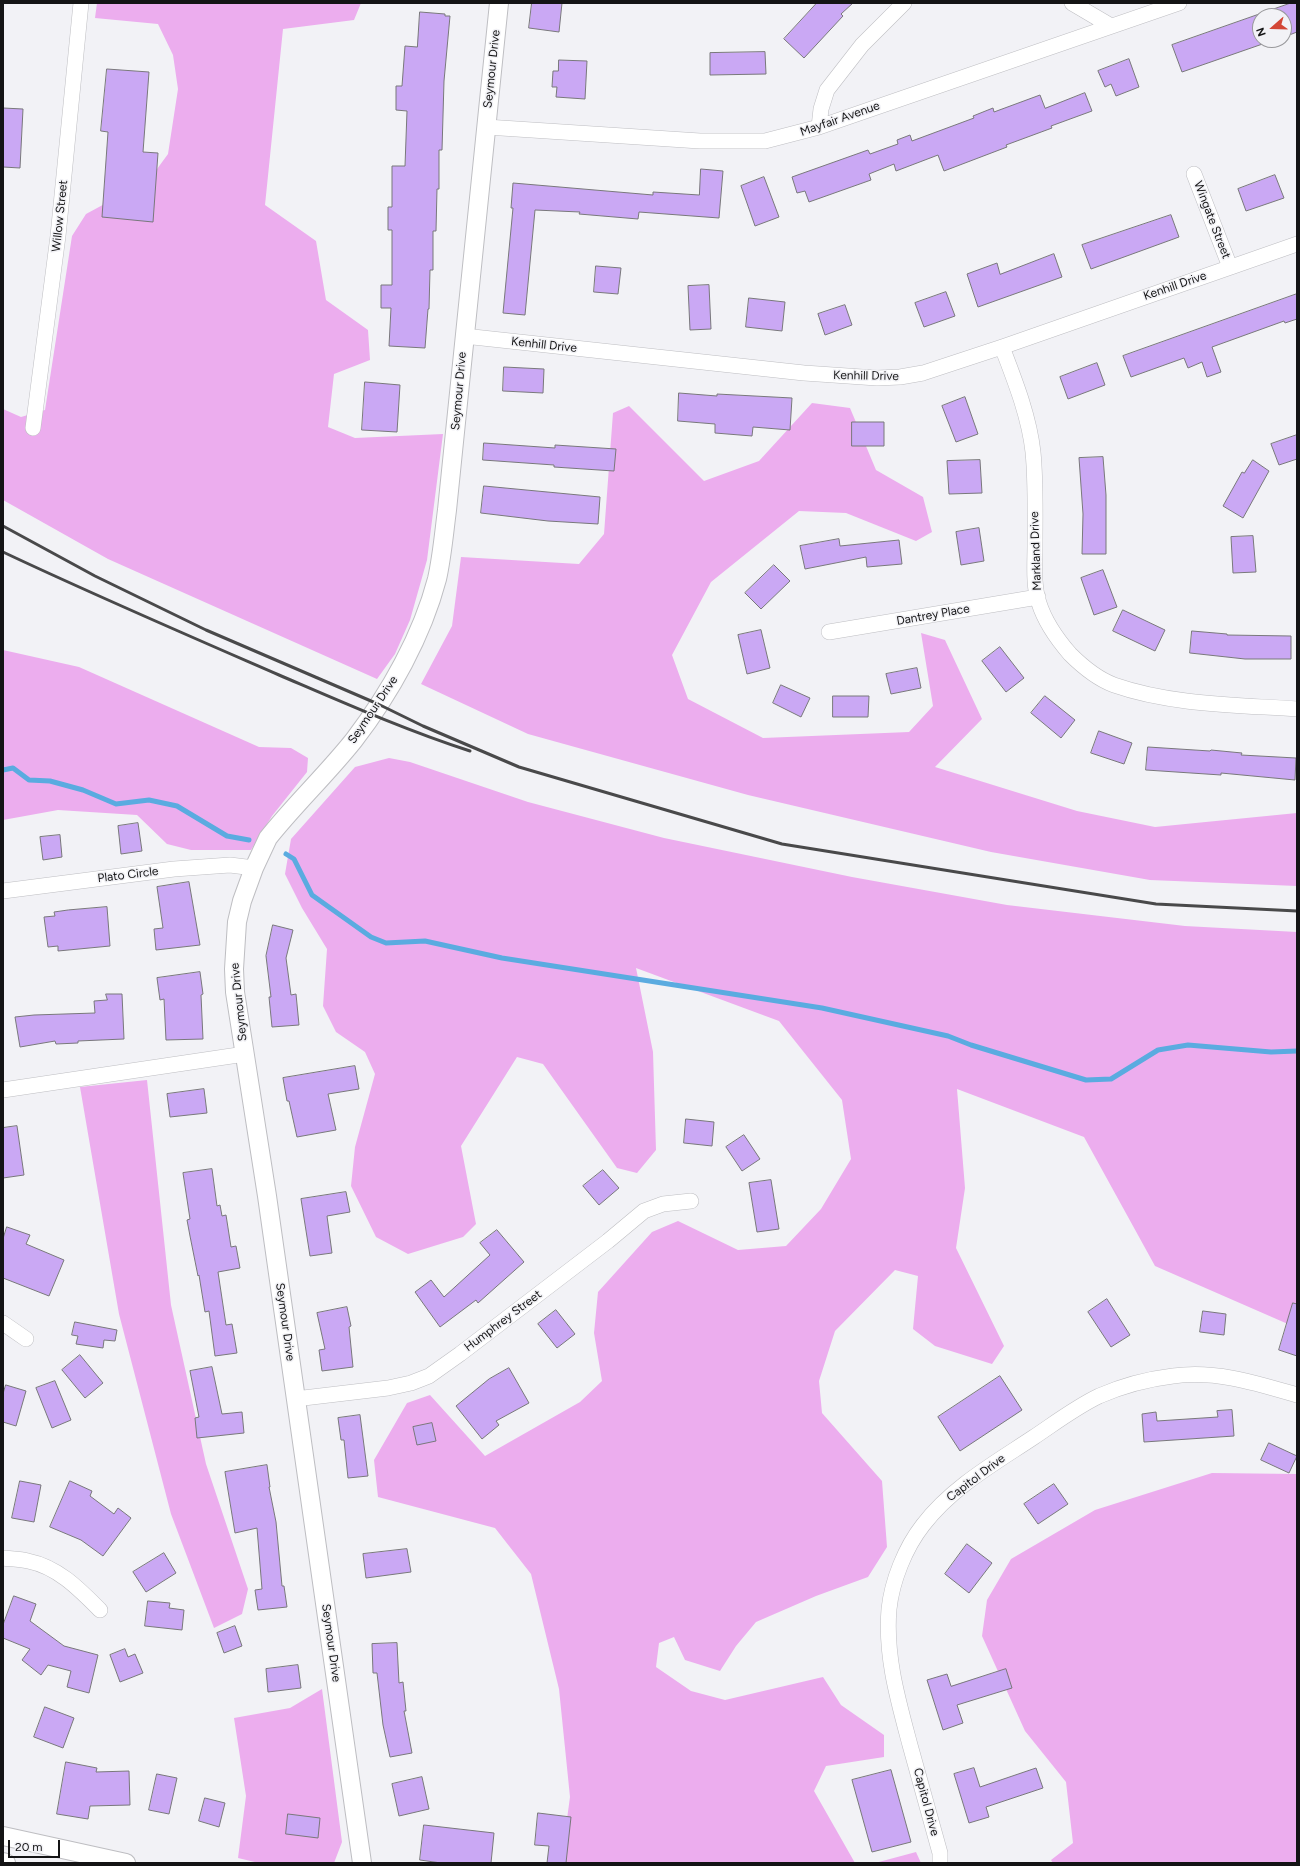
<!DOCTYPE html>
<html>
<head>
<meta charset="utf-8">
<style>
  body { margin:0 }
  #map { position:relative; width:1300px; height:1866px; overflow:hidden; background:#f2f2f6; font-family:Figtree,sans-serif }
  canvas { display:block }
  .frame { position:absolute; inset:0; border:4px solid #141415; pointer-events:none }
  .north { position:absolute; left:1252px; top:8px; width:40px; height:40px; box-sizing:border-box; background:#f2f2f6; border:1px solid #99999c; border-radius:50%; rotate:250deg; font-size:11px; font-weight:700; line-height:16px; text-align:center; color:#141415 }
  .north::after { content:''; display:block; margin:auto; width:14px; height:18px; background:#d34636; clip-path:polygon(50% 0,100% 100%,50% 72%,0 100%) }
  .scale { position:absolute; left:8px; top:1840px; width:52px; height:18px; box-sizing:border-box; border:2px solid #141415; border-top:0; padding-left:5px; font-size:12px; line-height:14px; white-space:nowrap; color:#141415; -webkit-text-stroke:3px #f2f2f6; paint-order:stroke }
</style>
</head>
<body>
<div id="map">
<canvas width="1300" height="1866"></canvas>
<div class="frame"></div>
<div class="north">N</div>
<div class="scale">20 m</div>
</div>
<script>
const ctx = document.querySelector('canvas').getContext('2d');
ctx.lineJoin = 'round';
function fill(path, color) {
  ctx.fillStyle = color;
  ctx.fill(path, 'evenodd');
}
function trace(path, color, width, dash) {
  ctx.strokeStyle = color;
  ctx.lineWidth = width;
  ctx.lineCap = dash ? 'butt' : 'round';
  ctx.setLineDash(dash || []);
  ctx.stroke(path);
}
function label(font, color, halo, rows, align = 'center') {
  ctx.font = font + ' Figtree,sans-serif';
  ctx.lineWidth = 3;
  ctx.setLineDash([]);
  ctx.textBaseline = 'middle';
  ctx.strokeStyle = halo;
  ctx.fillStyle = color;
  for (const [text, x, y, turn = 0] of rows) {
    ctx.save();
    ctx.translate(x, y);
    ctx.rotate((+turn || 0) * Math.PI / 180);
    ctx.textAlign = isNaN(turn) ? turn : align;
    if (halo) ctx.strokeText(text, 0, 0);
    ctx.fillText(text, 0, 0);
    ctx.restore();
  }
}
fill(new Path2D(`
  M97,3H361L354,20L283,29L265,205L316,241L326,300L368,330L370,360L334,374L328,427L355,438L443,434L427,560L410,620L395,654L377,679L108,559L3,500V409L21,417L45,410L72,236L86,214L149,180L168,154L178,89L173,55L158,24L95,18Z
  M812,403L850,408L876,470L923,497L932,532L916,541L846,513L799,511L711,582L672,655L688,699L763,738L909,732L933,706L921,633L945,640L982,719L935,767L1077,811L1155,827L1297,813V886L1150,880L991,852L748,795L528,734L421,684L452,626L461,557L579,564L604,534L613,413L629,406L704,481L759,461Z
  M3,650L79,667L259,747L291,748L308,758L307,772L272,816L251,850H191L167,844L137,815L58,810L3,820Z
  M389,758L410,762L528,802L664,838L852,877L1007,905L1185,926L1297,932V1328L1155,1266L1084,1137L957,1089L965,1188L956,1248L1004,1346L992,1364L935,1346L913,1329L918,1276L895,1270L835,1331L819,1381L822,1413L882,1481L887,1547L868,1577L816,1596L756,1622L736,1646L720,1671L685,1660L674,1637L659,1643L656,1667L691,1691L725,1700L823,1677L841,1705L884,1735V1757L826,1766L814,1791L855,1863H561L570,1797L559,1689L531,1574L495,1528L378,1497L374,1460L407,1403L430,1395L485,1456L580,1402L602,1381L594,1333L598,1292L652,1232L678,1221L738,1250L786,1246L821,1209L851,1159L842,1100L779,1021L636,968L653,1052L656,1150L637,1173L617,1168L543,1064L517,1057L461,1146L476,1224L463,1237L408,1254L376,1237L351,1186L355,1147L375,1074L365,1052L336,1032L323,1006L327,949L302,908L285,874L291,839L355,767Z
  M147,1080L171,1305L206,1464L248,1589L242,1614L214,1628L171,1514L119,1314L80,1087Z
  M1212,1473L1297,1474V1863H1053L1051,1860L1073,1843L1066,1782L1025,1731L982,1636L987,1600L1011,1559L1095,1510Z
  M322,1689L342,1842L334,1863H259L238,1858L246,1796L234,1718L290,1708Z
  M916,1852L921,1863H875Z`), '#ecadee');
trace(new Path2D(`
  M3,770L13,768L29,780L50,781L83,790L116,804L149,800L177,806L227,836L249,840
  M286,854L294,859L312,895L371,937L386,943L425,941L502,958L822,1008L948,1036L971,1045L1086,1080L1111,1079L1158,1050L1188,1045L1271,1052L1297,1051`), '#5aabe0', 5);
const building = new Path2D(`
  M532,3H562L559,32L529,28Z
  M817,3H853L841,14L843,16L804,58L784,39Z
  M1291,3H1297V32L1284,37V16H1260V40H1274L1182,72L1172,45Z
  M420,12L445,14V16H450L444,81L442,150H439V189H437L436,231H433V270H430L429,309H428L425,348L389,346L391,308H381V285H392V230H388V207H392V166H405L407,111L396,110V86H402L405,46L417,47Z
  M765,52L766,74L710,75V53Z
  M1129,59L1139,87L1116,96L1111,84L1105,87L1098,71Z
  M559,60L587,61L585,99L556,97L557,87H552L553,71H558Z
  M107,69L149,72L143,152L158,153L153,222L102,217L108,132L101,131Z
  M1085,93L1092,111L1051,126L1052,128L1006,145L1007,147L944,171L938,155L896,171L894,164L869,174L871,180L809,202L805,191L797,193L792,177L868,150L870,154L898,144L897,140L910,135L912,141L974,118L973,116L993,108L994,112L1040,95L1045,108Z
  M3,108L23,109L20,168L3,167Z
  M701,169L723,171L719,218L639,212L638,219L579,214L580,212L535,210L525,315L503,313L513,208H511L513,183L653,195V192L699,195Z
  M1275,175L1284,198L1246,211L1238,189Z
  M764,177L779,217L755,226L741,186Z
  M1171,215L1179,237L1091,269L1082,245Z
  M1054,254L1062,277L978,307L967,274L997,263L1000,274Z
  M596,266L621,268L618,294L594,292Z
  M709,285L711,329L690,330L688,286Z
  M946,292L955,316L924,327L915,303Z
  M1297,294V319L1285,323L1284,321L1212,347L1221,372L1207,377L1202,362L1188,368L1184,358L1131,377L1123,356Z
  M749,298L785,302L782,331L746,327Z
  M845,305L852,325L825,335L818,314Z
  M1097,363L1105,385L1068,399L1060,377Z
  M504,367L544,369L543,393L503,391Z
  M365,382L400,385L397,432L362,430Z
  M679,393L717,396V394L792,398L790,430L753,427L752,436L715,433V424L678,421Z
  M965,397L978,434L956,442L942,406Z
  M852,422H884V446H852Z
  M1297,435V459L1279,465L1271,444Z
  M484,443L555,448V445L616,449L614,471L554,467V465L483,460Z
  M1103,457L1106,495V554H1082L1083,514L1079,458Z
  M980,460L982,493L949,494L947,461Z
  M1253,460L1269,471L1243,518L1223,506L1242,472L1244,473Z
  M484,486L600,497L598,524L548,521L481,513Z
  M979,528L984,561L961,565L956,532Z
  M1253,536L1256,572L1233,573L1231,537Z
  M839,539L840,546L899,540L902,564L867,567L866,557L805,569L800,546Z
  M774,565L790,581L761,609L745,593Z
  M1103,570L1117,607L1094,615L1081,578Z
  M1123,610L1165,630L1155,651L1113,631Z
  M761,630L770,668L747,674L738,635Z
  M1192,631L1227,634V635L1291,636V659H1245L1190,653Z
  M1000,647L1024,678L1006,692L982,661Z
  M917,668L921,688L891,694L886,674Z
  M781,685L810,698L801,717L773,703Z
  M833,696H869L868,717H833Z
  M1045,696L1075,720L1061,738L1031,713Z
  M1099,731L1132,743L1124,764L1091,753Z
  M1148,747L1210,751L1211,750L1242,753L1241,755L1296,758L1295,780L1221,773V775L1146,770Z
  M138,823L142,851L121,854L118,826Z
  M60,835L62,857L43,860L40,837Z
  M189,882L200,945L156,950L154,929L163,928L157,887Z
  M107,907L110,946L58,951V946L48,947L44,917L55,916L54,912L68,910Z
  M273,925L293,930L286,958L291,995L296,994L299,1025L272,1027L269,997H271L266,956Z
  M200,972L203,994L201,995L203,1039L166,1040L164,999L160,1000L157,978Z
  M106,994H122L124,1039L78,1041V1043L56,1044L55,1041L20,1047L15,1017L34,1015L95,1013L94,1001L107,1000Z
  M355,1066L359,1089L328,1094L336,1130L297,1137L289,1101H287L283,1078Z
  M204,1089L207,1113L170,1117L167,1094Z
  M686,1119L714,1122L712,1146L684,1143Z
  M17,1126L24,1175L3,1178V1128Z
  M744,1135L760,1159L742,1171L726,1147Z
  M212,1169L217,1206L220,1205L222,1216L226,1215L231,1247L236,1246L240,1268L218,1272L226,1325L232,1324L237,1353L215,1356L209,1311L205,1312L199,1275L198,1276L190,1236L187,1220L190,1219L183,1173Z
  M603,1170L619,1188L599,1205L583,1186Z
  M771,1180L779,1229L757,1232L749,1183Z
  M346,1192L350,1212L327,1216L332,1253L310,1256L301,1199Z
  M7,1227L30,1235L26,1244L64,1260L49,1296L3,1278V1239Z
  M497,1230L524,1262L478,1303L476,1300L440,1327L415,1292L431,1280L444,1297L490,1255L480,1243Z
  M1107,1299L1130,1335L1111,1347L1088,1312Z
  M1293,1303L1297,1304V1356L1279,1350Z
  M347,1307L351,1326L349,1327L353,1367L322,1371L319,1350L325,1349L317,1313Z
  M556,1310L575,1334L557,1348L538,1324Z
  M1203,1311L1226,1314L1224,1335L1200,1332Z
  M75,1322L117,1330L115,1341L104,1340L103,1348L76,1344L78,1336L72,1335Z
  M80,1355L103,1383L85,1398L62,1370Z
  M212,1367L222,1414L242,1412L244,1433L197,1438L195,1418L199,1417L190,1371Z
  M509,1368L529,1403L496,1421L499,1425L482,1439L456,1406L489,1379Z
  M1000,1376L1022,1410L960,1451L938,1417Z
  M55,1381L71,1420L52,1428L36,1388Z
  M6,1385L26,1391L16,1426L3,1422V1394Z
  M1232,1410L1234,1436L1144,1442L1142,1414L1156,1412L1157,1421L1218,1417L1217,1411Z
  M360,1415L368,1476L348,1478L344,1440H341L338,1418Z
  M432,1423L436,1441L417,1445L413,1427Z
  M1269,1443L1297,1456L1289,1473L1261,1460Z
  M267,1465L270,1487H269L276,1522L282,1586H284L287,1607L258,1610L255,1590L262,1589L257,1528L235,1533L225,1472Z
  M20,1481L41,1485L34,1522L12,1518Z
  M70,1481L92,1491L90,1496L114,1514L118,1508L131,1518L103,1556L81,1540L50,1527Z
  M1054,1484L1068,1504L1038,1524L1024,1504Z
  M967,1544L992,1563L969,1593L945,1574Z
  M407,1549L411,1572L366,1578L363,1554Z
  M164,1553L176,1573L146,1592L133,1572Z
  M14,1596L36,1604L30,1621L64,1646L98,1655L89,1693L67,1687L71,1671L48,1665L41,1675L22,1660L30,1649L3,1638V1625Z
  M148,1601L170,1603L169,1608L184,1610L182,1630L145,1626Z
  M235,1626L242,1646L224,1653L217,1633Z
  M397,1643L399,1683L403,1682L406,1711H404L412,1753L390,1757L383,1725L377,1673H373L372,1644Z
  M125,1649L128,1657L135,1654L143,1673L120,1682L110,1655Z
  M298,1665L301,1688L268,1692L266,1669Z
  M1006,1669L1012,1688L957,1705L963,1723L943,1730L927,1680L947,1674L951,1686Z
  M45,1707L74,1718L63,1748L34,1737Z
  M66,1762L97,1768L96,1772L129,1771L130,1805L90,1806L88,1819L57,1814Z
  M974,1768L980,1787L1036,1768L1043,1788L986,1807L989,1817L969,1823L954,1774Z
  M891,1770L911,1842L872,1852L852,1780Z
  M157,1774L177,1778L169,1814L149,1810Z
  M422,1777L429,1809L399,1816L392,1784Z
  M205,1798L225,1803L219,1827L199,1821Z
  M538,1813L571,1817L566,1863H547L549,1846L535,1845Z
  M288,1814L320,1818L318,1838L286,1834Z
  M424,1825L494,1833L491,1863H441L420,1860Z`);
fill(building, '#caa8f4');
trace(building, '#79787b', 1);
const minor = new Path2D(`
  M1072,3L1111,26
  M486,127L700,141H765L819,127L1179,3
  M819,127L821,109L827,90L862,45L904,3
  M1194,174L1230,267
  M464,336L804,373L877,378L900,377L923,373L1002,347L1297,244
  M1002,347C1015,381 1029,416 1033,452C1036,483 1035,514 1035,545C1035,564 1033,585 1039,603C1045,622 1057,639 1070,654C1082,666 1098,679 1114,685C1171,705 1238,705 1297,709
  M33,428L58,236L81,3
  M829,632L1038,597
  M3,891L174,869L230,865L254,868
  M3,1090L245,1054
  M3,1323L26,1339
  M295,1399L388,1388L411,1383L429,1376L460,1354L608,1241L644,1211L663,1204L691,1201
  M3,1558C11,1559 20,1559 28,1561C58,1567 79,1589 100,1610
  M940,1863V1853C930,1817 920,1781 910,1745C898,1700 885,1656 889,1609C892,1581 905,1548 923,1525C952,1487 995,1463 1034,1437C1055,1423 1076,1407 1099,1396C1122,1386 1148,1379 1173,1376C1216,1370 1256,1383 1297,1395`);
const tertiary = new Path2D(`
  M3,1836L126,1863
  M3,1862L6,1863
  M362,1863L267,1196L235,992L234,969L237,922L242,901L254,868L268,838C295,804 327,774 354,740C390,693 422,636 437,579C442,557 444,533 447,510L499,3`);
trace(minor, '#bebec2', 16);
trace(tertiary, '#bebec2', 20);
trace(minor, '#fff', 15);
trace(tertiary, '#fff', 18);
trace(new Path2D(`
  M3,526L95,576L206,630L378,704L423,726L519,767L782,844L1156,904L1297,911
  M3,552C94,595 187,635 279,675C342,702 405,730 470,751`), '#49494a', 3);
label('12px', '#141415', '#f2f2f6', [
  ["Seymour Drive",492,69,-84],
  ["Mayfair Avenue",840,119,-19],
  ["Willow Street",60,216,-84],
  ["Wingate Street",1212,220,69],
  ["Kenhill Drive",1175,286,-19],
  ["Kenhill Drive",544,345,6],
  ["Kenhill Drive",866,376,1],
  ["Seymour Drive",459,391,-85],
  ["Markland Drive",1036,551,-92],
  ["Dantrey Place",933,615,-10],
  ["Seymour Drive",373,710,-56],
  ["Plato Circle",128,875,-7],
  ["Seymour Drive",239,1002,-96],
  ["Humphrey Street",503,1321,-37],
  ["Seymour Drive",285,1322,82],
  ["Capitol Drive",976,1478,-37],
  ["Seymour Drive",331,1643,82],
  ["Capitol Drive",926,1802,75]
]);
</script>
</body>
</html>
